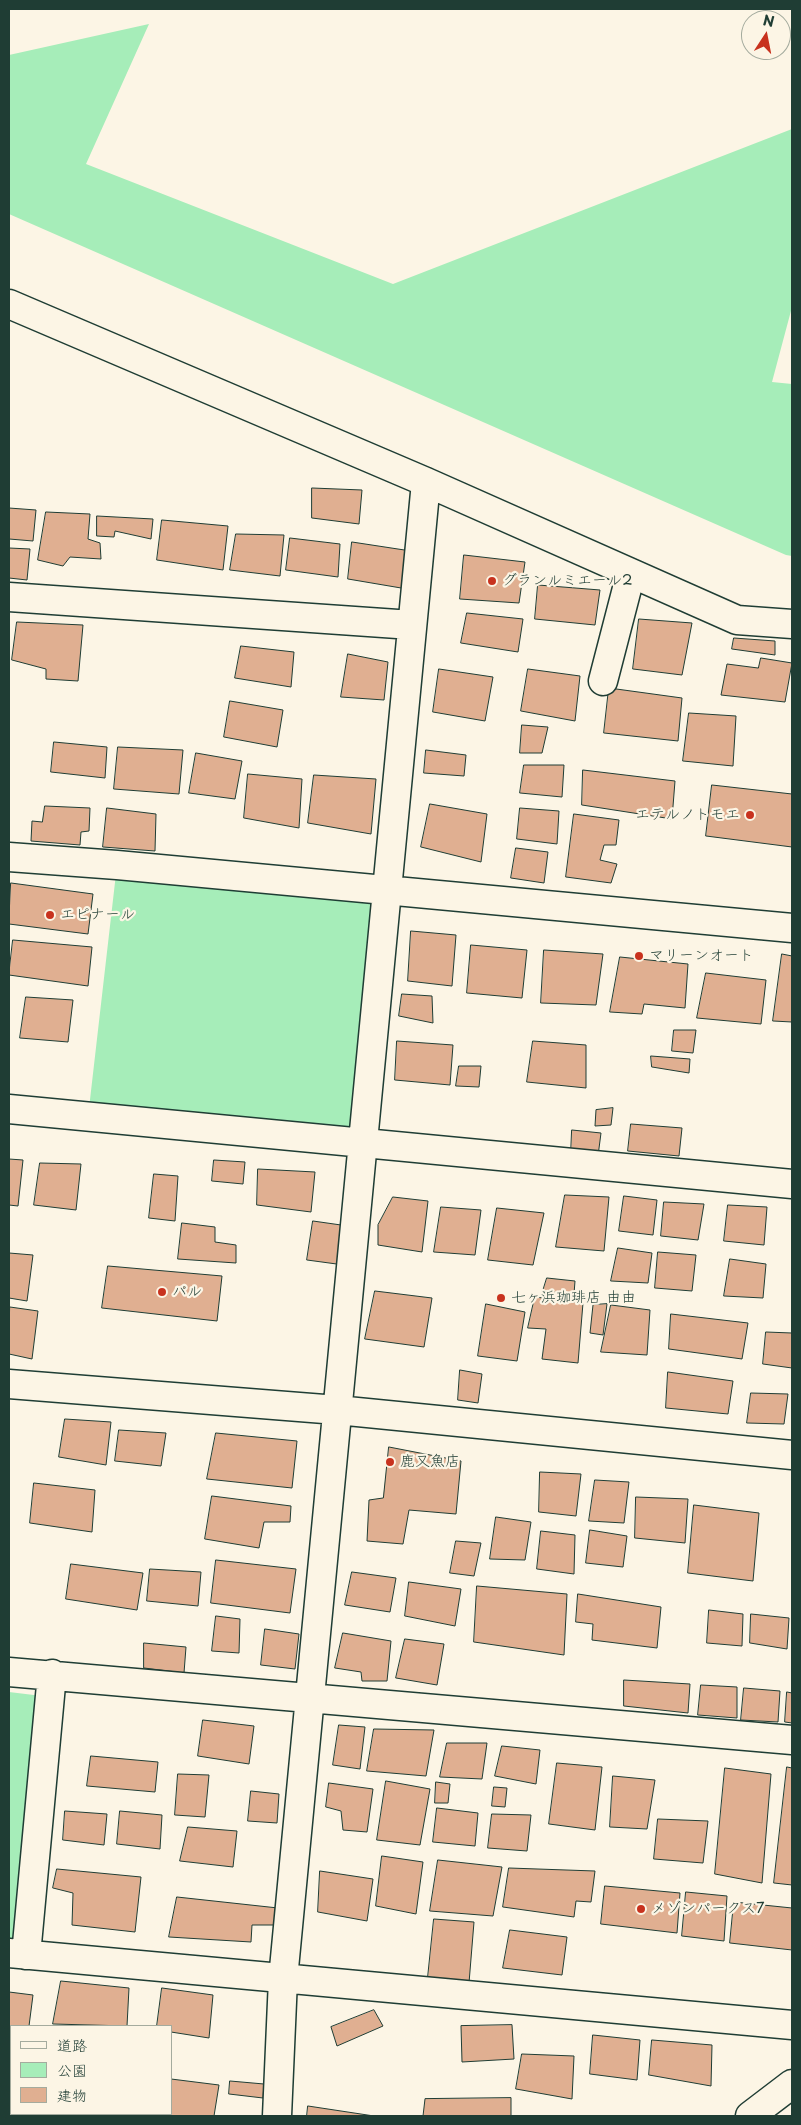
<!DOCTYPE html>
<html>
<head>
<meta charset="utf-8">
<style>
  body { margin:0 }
  #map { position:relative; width:801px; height:2125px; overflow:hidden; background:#fcf5e5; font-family:"Playpen Sans","Klee One",sans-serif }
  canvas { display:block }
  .frame { position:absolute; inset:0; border:10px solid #1f3d34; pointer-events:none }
  .legend { position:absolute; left:10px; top:2025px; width:162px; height:90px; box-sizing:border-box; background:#fcf5e5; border:1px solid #a4ab9e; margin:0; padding:6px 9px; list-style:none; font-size:15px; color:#1f3d34 }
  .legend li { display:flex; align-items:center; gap:10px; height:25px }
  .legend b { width:25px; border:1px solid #a4ab9e }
  .north { position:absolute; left:741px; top:10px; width:50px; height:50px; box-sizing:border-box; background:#fcf5e5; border:1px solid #a4ab9e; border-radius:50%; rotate:11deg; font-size:14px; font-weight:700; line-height:20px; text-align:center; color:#1f3d34 }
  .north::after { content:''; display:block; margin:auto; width:18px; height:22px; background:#c8321e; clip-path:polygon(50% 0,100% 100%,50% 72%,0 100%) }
</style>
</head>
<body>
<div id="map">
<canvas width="801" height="2125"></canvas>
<div class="frame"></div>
<ul class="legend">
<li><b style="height:6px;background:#fcf5e5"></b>道路</li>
<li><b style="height:14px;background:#a6edb9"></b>公園</li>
<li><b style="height:14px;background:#e0af91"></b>建物</li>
</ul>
<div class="north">N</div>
</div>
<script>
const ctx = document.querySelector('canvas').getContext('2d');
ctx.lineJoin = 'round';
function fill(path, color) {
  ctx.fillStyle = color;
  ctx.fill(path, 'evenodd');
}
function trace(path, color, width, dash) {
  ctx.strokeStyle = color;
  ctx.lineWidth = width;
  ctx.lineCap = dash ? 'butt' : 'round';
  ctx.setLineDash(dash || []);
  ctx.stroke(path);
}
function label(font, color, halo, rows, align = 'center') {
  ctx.font = font + ' "Playpen Sans","Klee One",sans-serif';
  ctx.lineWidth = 4.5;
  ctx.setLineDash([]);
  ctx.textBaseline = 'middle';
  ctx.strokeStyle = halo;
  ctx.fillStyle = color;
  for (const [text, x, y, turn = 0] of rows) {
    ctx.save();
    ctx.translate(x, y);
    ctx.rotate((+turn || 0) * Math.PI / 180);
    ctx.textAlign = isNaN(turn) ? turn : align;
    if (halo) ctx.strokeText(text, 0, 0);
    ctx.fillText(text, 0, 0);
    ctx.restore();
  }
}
fill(new Path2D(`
  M149,24L86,164L393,284L792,129V307L772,382L792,384V556L786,555L9,214V55Z
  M117,865L387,890L363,1143L88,1117Z
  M9,1692L42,1696L23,1942L9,1941Z`), '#a6edb9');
const building = new Path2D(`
  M312,488L362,490L359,524L312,518Z
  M9,508L36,510L33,541L9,539Z
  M46,512L90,514L88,539L100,543L101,559L70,557L63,566L38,560Z
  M97,516L153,519L151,539L115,531L114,537L97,536Z
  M162,520L228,526L223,570L157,560Z
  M236,534L284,535L280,576L230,570Z
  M290,538L340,544L338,577L286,570Z
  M352,542L411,551L407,589L348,579Z
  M9,548L30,549L27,580L9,578Z
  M464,555L525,562L519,603L460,599Z
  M538,585L600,590L595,625L535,619Z
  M467,613L523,619L518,652L461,643Z
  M639,619L692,623L682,675L633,669Z
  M17,622L83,625L78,681L46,679V669L12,660Z
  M734,638L775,641V655L732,649Z
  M241,646L294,652L291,687L235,678Z
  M348,654L388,662L384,700L341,697Z
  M761,658L792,663L785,702L721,695L727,664L758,668Z
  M439,669L493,677L485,721L433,712Z
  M528,669L580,676L575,721L521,711Z
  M609,688L682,698L678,741L604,733Z
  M230,701L283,710L277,747L224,737Z
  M689,713L736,716L733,766L683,761Z
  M522,725L548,727L542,753H520Z
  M54,742L107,747L105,778L51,772Z
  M118,747L183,750L179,794L114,789Z
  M426,750L466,755L464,776L424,773Z
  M196,753L242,761L235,799L189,793Z
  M524,765H564L562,797L520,793Z
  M583,770L675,781L672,819L582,805Z
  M248,774L302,779L299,828L244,818Z
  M314,775L376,779L371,834L308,823Z
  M712,785L792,794V847L706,836Z
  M430,804L487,814L481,862L421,847Z
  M45,806L90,808L89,831L81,832L80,845L31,841L32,821L42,822Z
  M107,808L156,814L155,851L103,847Z
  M520,808L559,811L557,844L517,839Z
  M574,814L619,820L616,845H604L600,860L617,864L611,883L566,877Z
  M516,848L548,852L544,883L511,878Z
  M11,883L93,894L88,934L9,924Z
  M411,931L456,935L452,986L408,981Z
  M13,940L92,947L88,986L9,975Z
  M471,945L527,950L522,998L467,993Z
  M544,950L603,954L596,1005L541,1003Z
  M782,954L792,956V1022L773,1021Z
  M620,957L688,964L685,1008L644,1004L642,1014L610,1012Z
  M706,973L766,980L761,1024L697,1018Z
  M402,994L432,996L433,1023L399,1016Z
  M26,997L73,1000L68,1042L20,1038Z
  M674,1030H696L693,1053L672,1051Z
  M397,1041L453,1045L450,1085L395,1080Z
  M533,1041L586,1045V1088L527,1082Z
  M651,1056L690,1059L689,1073L652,1067Z
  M459,1066H481L479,1087L456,1086Z
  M613,1108L611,1125L595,1126L596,1110Z
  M631,1124L682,1128L679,1156L628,1151Z
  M572,1130L601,1133L598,1156L571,1153Z
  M9,1159L23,1160L18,1206L9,1205Z
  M214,1160L245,1162L243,1184L212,1181Z
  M40,1163L81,1164L76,1210L34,1205Z
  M258,1169L315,1172L311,1212L257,1205Z
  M154,1174L178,1176L175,1221L149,1218Z
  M565,1195L609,1197L604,1251L556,1247Z
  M624,1196L657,1200L653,1235L619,1231Z
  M393,1197L428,1201L422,1252L378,1245V1225Z
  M664,1202L704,1204L698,1240L661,1236Z
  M728,1205L767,1207L764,1245L724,1241Z
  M441,1207L481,1210L475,1255L434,1252Z
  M497,1208L544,1213L533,1265L488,1260Z
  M313,1221L348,1226L344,1265L307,1260Z
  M182,1223L215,1227V1242L236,1245V1263L178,1259Z
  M618,1248L652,1253L648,1283L611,1281Z
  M658,1252L696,1255L692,1291L655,1288Z
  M9,1253L33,1255L27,1301L9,1298Z
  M730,1259L766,1264L763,1298L724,1296Z
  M108,1266L222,1276L217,1321L102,1308Z
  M547,1278L575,1281L574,1294L543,1291Z
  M375,1291L432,1298L424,1347L365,1339Z
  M535,1297L583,1303L578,1363L542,1359L546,1329L528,1328Z
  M486,1304L525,1312L517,1361L478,1356Z
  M607,1304L603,1335L590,1333L593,1305Z
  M611,1305L650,1310L647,1355L601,1352Z
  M10,1307L38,1311L32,1359L9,1354Z
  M671,1314L748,1323L742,1359L669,1349Z
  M766,1332L792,1333V1368L763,1364Z
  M460,1370L482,1374L478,1403L458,1400Z
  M668,1372L733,1381L728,1414L666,1408Z
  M751,1393L788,1394L784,1424L747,1423Z
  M65,1419L111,1422L106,1465L59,1457Z
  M119,1430L166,1433L161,1466L115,1461Z
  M216,1433L297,1441L292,1488L207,1479Z
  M389,1447L461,1461L456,1514L409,1510L403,1544L367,1541L369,1500L383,1498Z
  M540,1472L581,1474L576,1516L539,1512Z
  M595,1480L629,1482L624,1523L589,1521Z
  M34,1483L95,1490L92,1532L30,1523Z
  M212,1496L291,1506L290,1522H264L259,1548L205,1539Z
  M636,1497L688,1499L685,1543L635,1538Z
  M694,1505L759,1513L753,1581L688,1573Z
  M496,1517L531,1522L525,1560L490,1559Z
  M590,1530L627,1536L623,1567L586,1563Z
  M541,1531L575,1535L574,1574L537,1569Z
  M456,1541L481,1543L474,1576L450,1573Z
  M216,1560L296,1569L290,1613L211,1603Z
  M71,1564L143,1573L137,1610L66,1599Z
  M150,1569L201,1572L198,1606L147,1601Z
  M352,1572L396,1578L390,1612L345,1605Z
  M409,1582L461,1589L455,1626L405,1616Z
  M477,1586L567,1594L564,1655L474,1642Z
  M578,1594L661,1607L657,1648L592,1640L593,1624L576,1622Z
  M709,1610L743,1614L742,1646L707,1643Z
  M751,1614L789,1618L787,1649L750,1643Z
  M216,1616L240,1619L239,1653L212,1651Z
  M265,1629L299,1634L295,1669L261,1665Z
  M343,1633L391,1641L387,1681H362L361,1672L335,1668Z
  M405,1639L444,1644L437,1685L396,1678Z
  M144,1643L186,1647L184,1673L144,1668Z
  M624,1680L690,1684L688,1713L624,1706Z
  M701,1685L737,1687V1718L698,1715Z
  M744,1688L780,1691L778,1722L741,1720Z
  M787,1692L792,1693V1723L785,1722Z
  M203,1720L254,1726L249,1764L198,1756Z
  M339,1725L365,1727L360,1769L333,1765Z
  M374,1729L434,1730L426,1776L367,1771Z
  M447,1743H487L482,1779L440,1777Z
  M502,1746L540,1750L536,1784L495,1776Z
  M91,1756L158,1762L155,1792L87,1786Z
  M557,1763L602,1767L595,1830L549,1824Z
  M787,1767L792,1768V1885L774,1883Z
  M725,1768L771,1774L762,1883L715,1874Z
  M178,1774L209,1775L205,1817L175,1815Z
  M613,1776L655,1780L647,1829L610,1827Z
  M386,1781L430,1789L420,1845L377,1840Z
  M436,1782L450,1784L448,1803H435Z
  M329,1783L373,1789L367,1832L343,1830L341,1811L326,1807Z
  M494,1787L507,1788L505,1807L492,1806Z
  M251,1791L279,1794L277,1823L248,1821Z
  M437,1808L478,1813L475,1846L433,1842Z
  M65,1811L107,1814L104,1845L63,1840Z
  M120,1811L162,1815L160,1849L117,1844Z
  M492,1814L531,1815L527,1851L488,1848Z
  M658,1819L708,1821L703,1863L654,1859Z
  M188,1827L237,1831L233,1867L180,1861Z
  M382,1856L423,1862L416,1914L376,1906Z
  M438,1860L502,1867L493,1916L430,1911Z
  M509,1868L595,1871L591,1902L576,1901L574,1917L503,1907Z
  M57,1869L141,1877L135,1932L72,1925L73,1893L53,1888Z
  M320,1871L373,1879L367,1921L318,1912Z
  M605,1886L680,1893L677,1933L601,1924Z
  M686,1892L727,1896L724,1941L682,1936Z
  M177,1897L278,1908V1925H252L251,1942L169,1937Z
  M734,1902L792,1908V1950L730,1943Z
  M434,1919L474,1922L469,1983L428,1977Z
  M510,1930L567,1937L562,1975L503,1968Z
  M61,1981L129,1988L127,2026L53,2024Z
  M162,1988L213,1995L209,2038L171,2032V2026H157Z
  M9,1992L33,1995L29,2026H11V2041H9Z
  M374,2010L383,2026L337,2046L331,2027Z
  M512,2025L514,2059L462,2062L461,2026Z
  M593,2035L640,2040L637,2080L590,2074Z
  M652,2040L712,2045L711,2086L649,2075Z
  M522,2054L574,2056L572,2099L516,2089Z
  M171,2079L219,2085L214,2116H157V2114H171Z
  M230,2081L264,2084L263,2098L229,2094Z
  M9,2096H11V2114H13V2116H9Z
  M511,2098V2116H423L425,2099Z
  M308,2106L374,2116H307Z`);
fill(building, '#e0af91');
trace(building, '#1f3d34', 1);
const minor = new Path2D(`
  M9,304L426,482L737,620L792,624
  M9,597L412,625
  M603,681L631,573
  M9,857L117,865L792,928
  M9,1109L792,1184
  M9,1384L337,1410L792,1455
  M9,1672L792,1740
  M9,1953L792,2025
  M26,1955L52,1674
  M277,2116L283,1979L426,482
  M750,2116L792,2084`);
trace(minor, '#1f3d34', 31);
trace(minor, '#fcf5e5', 28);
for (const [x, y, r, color] of [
  [492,581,5,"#c8321e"],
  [750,815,5,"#c8321e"],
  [50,915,5,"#c8321e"],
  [639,956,5,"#c8321e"],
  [162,1292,5,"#c8321e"],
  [501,1298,5,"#c8321e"],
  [390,1462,5,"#c8321e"],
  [641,1909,5,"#c8321e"]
]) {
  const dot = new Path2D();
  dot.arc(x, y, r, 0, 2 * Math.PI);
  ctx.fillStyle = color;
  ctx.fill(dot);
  trace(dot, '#fcf5e5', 2);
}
label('15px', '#1f3d34', '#fcf5e5', [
  ["グランルミエール2",502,581],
  ["エテルノトモエ",740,815,"right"],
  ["エピナール",60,915],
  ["マリーンオート",649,956],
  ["パル",172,1292],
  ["七ヶ浜珈琲店 由由",511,1298],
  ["鹿又魚店",400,1462],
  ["メゾンパークス7",651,1909]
], 'left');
</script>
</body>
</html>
